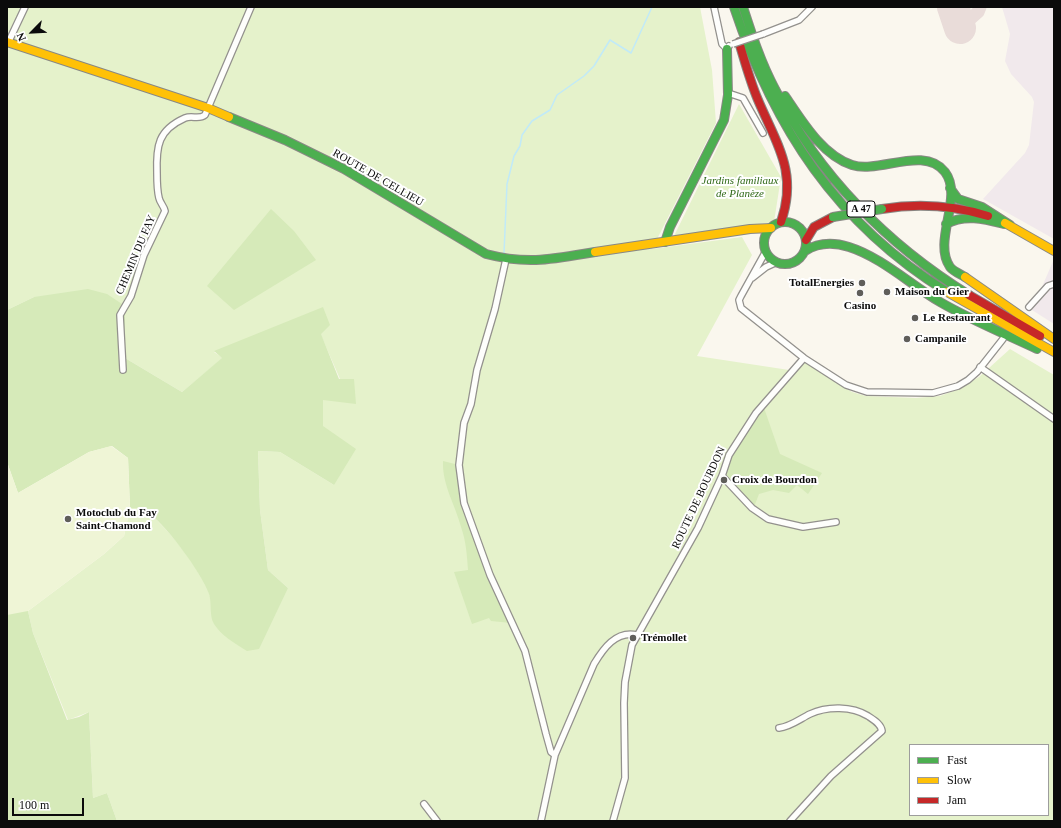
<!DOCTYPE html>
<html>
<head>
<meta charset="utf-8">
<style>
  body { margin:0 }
  #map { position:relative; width:1061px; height:828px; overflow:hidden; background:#faf7ee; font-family:"Times New Roman",serif }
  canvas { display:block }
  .frame { position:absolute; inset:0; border:8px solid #0b0b0b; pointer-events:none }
  .legend { position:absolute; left:909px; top:744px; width:140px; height:72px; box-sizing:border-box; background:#fff; border:1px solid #9d9d9d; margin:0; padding:5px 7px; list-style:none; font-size:12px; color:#0b0b0b }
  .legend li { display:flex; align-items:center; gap:8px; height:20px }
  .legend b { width:20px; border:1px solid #9d9d9d }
  .north { position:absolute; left:12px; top:12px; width:40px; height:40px; -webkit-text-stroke:3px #fff; paint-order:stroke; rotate:246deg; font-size:11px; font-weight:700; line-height:16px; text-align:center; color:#0b0b0b }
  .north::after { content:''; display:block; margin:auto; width:14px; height:18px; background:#0b0b0b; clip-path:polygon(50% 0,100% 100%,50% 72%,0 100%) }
  .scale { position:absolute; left:12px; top:798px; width:72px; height:18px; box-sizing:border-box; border:2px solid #0b0b0b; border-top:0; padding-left:5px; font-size:12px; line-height:14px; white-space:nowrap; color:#0b0b0b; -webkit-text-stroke:3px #fff; paint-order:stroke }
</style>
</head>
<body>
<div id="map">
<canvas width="1061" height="828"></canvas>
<div class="frame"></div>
<ul class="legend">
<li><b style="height:5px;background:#4caf50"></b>Fast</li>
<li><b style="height:5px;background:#ffc107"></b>Slow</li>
<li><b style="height:5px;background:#c62828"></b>Jam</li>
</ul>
<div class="north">N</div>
<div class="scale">100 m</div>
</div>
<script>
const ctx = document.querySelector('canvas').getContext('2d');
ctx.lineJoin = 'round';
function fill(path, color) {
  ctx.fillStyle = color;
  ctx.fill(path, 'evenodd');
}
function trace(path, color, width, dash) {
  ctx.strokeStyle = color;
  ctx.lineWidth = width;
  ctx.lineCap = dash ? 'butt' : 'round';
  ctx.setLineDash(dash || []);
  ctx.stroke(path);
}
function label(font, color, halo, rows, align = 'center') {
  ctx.font = font + ' "Times New Roman",serif';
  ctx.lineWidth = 4;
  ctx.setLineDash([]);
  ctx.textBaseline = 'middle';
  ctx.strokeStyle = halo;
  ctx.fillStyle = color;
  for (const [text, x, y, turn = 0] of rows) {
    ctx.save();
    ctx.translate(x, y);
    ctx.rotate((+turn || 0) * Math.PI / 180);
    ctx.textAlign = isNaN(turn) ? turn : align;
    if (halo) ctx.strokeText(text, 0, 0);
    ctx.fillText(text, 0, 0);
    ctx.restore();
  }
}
fill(new Path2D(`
  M1002,7H1054V239L983,199L1025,153L1029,145L1034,102L1032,97L1011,74L1005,61L1010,34Z
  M1054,259V324L1032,310Z`), '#f1e9ec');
fill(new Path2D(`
  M7,7H700L712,70L716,123L652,249L742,237L752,255L697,356L789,370L806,362L852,392L866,396L916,398L940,396L956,390L979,377L1010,349L1054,375V821H117L107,793L93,798L89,712L68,720L33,633L28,611L104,554L124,536L130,508C135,508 142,508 145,510C164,524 192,559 203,579C210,591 213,605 212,618L288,588L268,570L260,510L258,451L280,452L334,485L323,426V400L354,379H340L320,333L214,352L223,358L182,392L125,358L34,297L7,310ZM910,745H1048V815H910Z
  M739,104L781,177L774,222L674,236Z`), '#e5f2cb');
fill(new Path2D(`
  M271,209L294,231L316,260L234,310L207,286Z
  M88,289L107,294L125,306V358L182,392L222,358L214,351L323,307L330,325L321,334L339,379H354L356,404L323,400V426L356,449L334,485L280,452L258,451L260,510L268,570L288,588L259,649L247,651C234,643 222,636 214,624C209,616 212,603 209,594C202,573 164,522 145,510C142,508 135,508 130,508L128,458L112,446L89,452L18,493L7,462V310L34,297Z
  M763,405L780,454L822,473L808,494L797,485L789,493L773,490L759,494L754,507L724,477L729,455Z
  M443,461L459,465L463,500L511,623L491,621L489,618L472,624L454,572L468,570C467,555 466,541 461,527C455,504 442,485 443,461Z
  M7,540L15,596L28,611L33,633L67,720L79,717L89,712L93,798L107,793L117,821H7Z`), '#d6eab9');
fill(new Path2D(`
  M111,446L128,458L130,508L124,536L104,554L28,611L7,615V462L18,493L89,452Z`), '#eff5d6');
trace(new Path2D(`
  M504,253L507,184L514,156L520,146L522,135L532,121L550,110L557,95L584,76L594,66L610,40L631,53L652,7`), '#c1eaf8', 1.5);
trace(new Path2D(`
  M960,28L978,12L980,7`), '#e9dcd9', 13);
trace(new Path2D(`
  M953,7L960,28`), '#e9dcd9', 32);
const street = new Path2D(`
  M714,7L722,44L727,49L729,46
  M763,34L799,20L812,7
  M8,43L25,7
  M728,93L743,98L763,133
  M766,251L741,296L739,300L741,308L804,358L846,385L867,392L933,393L958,386L968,380L977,372L1003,339
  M506,259L495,309L477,370L471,404L464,423L459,465L464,503L490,575L525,651L546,734L551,752L555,755
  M752,278L766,267L777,262
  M1029,307L1048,286L1054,284
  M980,367L1054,419
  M123,370L120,315L131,296L144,255L165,211C164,206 160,203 159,198C157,190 157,181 157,173C156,146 158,130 185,118C192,115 199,120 205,115L251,7
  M722,476L752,508L768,519L803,527L836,522
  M779,728C790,727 800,719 810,714C827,706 852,706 868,716C874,720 881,724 882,731L831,776L790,821
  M424,804L437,821
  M541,821L555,755L594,664C603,649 616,630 637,635
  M613,821L625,778L624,703L625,682L632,645L698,528L722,476L729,455L756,413L804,358`);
const fast = new Path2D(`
  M734,7C774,128 837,224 947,292
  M743,7C752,35 761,63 775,89C818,175 888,245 969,295
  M785,96C802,121 822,155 852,165C879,174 924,145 945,172C964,197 932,241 950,267C953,271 960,274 965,277
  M229,117L285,140L344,169L486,254C528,265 553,259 595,252
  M950,188L958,199L982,207L1010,225
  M764 243a21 21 0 1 1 42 0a21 21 0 1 1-42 0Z
  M946,224C965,214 984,219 1004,224
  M665,242L670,227L724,120L728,95L727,49
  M805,251C819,242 833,242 849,247C881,257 911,285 940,302C971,320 1005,334 1037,349`);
const slow = new Path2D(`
  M7,42L208,108L229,117
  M1005,223L1054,251
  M595,252L750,229L771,228
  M965,277L1054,339
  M947,292L1054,352`);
const jam = new Path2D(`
  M739,42C745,62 750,81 758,100C777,145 798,172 781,222
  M882,209C919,203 952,205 988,216
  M806,240L814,227L833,217
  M969,295L1040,336`);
trace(street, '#93918d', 8);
trace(fast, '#898884', 10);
trace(slow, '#898884', 10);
trace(jam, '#898884', 10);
trace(street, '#fefefc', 5.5);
trace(fast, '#4caf50', 8);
trace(slow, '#ffc107', 8);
trace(jam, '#c62828', 8);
const streetBridge = new Path2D(`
  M733,44L763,34`);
const fastBridge = new Path2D(`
  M833,217L882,209`);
trace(streetBridge, '#93918d', 8, []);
trace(fastBridge, '#898884', 10, []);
trace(streetBridge, '#fefefc', 5.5);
trace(fastBridge, '#4caf50', 8);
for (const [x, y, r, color] of [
  [862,283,4,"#5f5e5a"],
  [887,292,4,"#5f5e5a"],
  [860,293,4,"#5f5e5a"],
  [915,318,4,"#5f5e5a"],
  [907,339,4,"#5f5e5a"],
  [724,480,4,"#5f5e5a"],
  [68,519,4,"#5f5e5a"],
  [633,638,4,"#5f5e5a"]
]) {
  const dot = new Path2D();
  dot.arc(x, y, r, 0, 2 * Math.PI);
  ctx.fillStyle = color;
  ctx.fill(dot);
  trace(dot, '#fff', 1.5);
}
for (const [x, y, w] of [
  [861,209,28]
]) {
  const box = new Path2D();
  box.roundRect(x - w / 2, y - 8, w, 16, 3);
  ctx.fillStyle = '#fff';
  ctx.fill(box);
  trace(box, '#0b0b0b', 1);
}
label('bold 10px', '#0b0b0b', null, [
  ["A 47",861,209]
]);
label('11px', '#0b0b0b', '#fff', [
  ["ROUTE DE CELLIEU",378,178,30],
  ["CHEMIN DU FAY",136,255,-67],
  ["ROUTE DE BOURDON",699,498,-65]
]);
label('italic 11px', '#2e6816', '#fff', [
  ["Jardins familiaux",740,181],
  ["de Planèze",740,194]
]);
label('bold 11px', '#0b0b0b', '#fff', [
  ["TotalEnergies",854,283,"right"],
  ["Maison du Gier",895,292],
  ["Casino",860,306,"center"],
  ["Le Restaurant",923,318],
  ["Campanile",915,339],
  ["Croix de Bourdon",732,480],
  ["Motoclub du Fay",76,513],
  ["Saint-Chamond",76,526],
  ["Trémollet",641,638]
], 'left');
</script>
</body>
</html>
